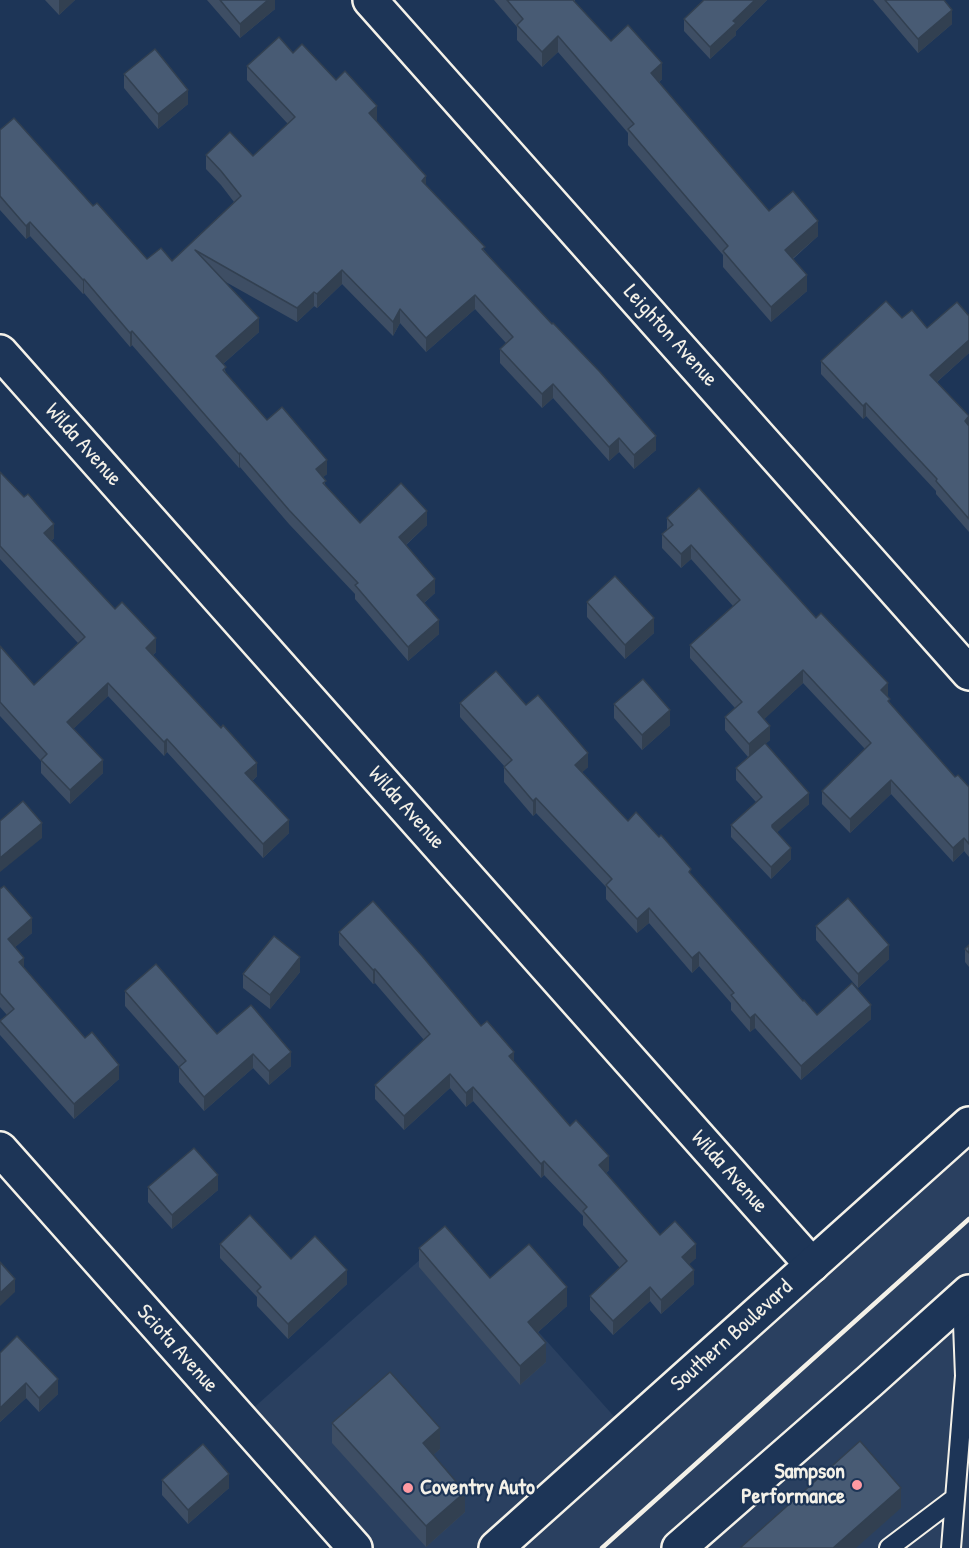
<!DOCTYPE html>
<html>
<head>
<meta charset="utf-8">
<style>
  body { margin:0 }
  canvas { display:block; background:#1d3557 }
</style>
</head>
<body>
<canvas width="969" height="1548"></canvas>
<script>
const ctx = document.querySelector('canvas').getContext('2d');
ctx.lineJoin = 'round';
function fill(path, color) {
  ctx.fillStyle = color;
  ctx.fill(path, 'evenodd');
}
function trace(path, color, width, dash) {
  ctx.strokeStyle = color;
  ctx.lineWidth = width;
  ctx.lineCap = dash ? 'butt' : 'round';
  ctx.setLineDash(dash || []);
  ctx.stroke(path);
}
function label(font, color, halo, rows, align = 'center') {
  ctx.font = font + ' "Patrick Hand",sans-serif';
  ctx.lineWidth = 4.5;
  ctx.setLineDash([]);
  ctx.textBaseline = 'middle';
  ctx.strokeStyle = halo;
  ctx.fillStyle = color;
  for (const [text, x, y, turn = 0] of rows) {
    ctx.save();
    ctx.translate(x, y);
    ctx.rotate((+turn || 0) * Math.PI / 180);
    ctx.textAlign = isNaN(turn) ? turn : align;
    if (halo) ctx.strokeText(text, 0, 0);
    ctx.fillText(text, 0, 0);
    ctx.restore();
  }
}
fill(new Path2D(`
  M969,1124V1548H355L240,1420L450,1233L627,1431Z`), '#2a4060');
const lane = new Path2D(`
  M889,1548L955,1498
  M951,1548L965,1376L962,1298`);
const street = new Path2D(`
  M370,0L969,673
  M0,352L812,1265
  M0,1149L355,1548
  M679,1548L870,1381L969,1292`);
const secondary = new Path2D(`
  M496,1548L969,1124`);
trace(lane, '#f4f1e8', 22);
trace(street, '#f4f1e8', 38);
trace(secondary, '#f4f1e8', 38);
trace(lane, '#1d3557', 18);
trace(street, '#1d3557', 33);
trace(secondary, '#1d3557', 33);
trace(new Path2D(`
  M602,1548L969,1219`), '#f4f1e8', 4.5);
fill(new Path2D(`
  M45,0H75L59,15Z
  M207,0H275V9L240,38Z
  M494,0H575V2L611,41L662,79L659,82L769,211L818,236L793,259L807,291L771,322L723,267V255L628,145V133L558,52L542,67L517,40V27Z
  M704,0H767L736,31V35L710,59L684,31V19Z
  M873,0H944L952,24L918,53Z
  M293,53L336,80L377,120L375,121L426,186L485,251L656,450L634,469L619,452L609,461L553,398L542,408L500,363V349L506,343L475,309L426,352L400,323L393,336L342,284L317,308L314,306L297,322L224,281L259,332L223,364L226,373L267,420L327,474L323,477L326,487L360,523L427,525L406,545L435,593L424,603L439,634L408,661L355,599V594L289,524L240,467L239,468L132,345L130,347L84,293L83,294L30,236L26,239L0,210V130L93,206L147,259L172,261L234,202L221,185L206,169V155L253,156L288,124L247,80V66Z
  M124,74L188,104L158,129L124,88Z
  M969,316V353L937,382L969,416V532L936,494V491L866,416L863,419L821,374V361L927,328Z
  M0,472L54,538L51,541L115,609L156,652L153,655L257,776L252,781L289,833L263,858L167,752L164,756L108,696L73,729L103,773L70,804L41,773V761L0,716V646L34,685L78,643L0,559Z
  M667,518L888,697L890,704L955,777L969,787V857L964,851L953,862L891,794L850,833L822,804V791L865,749L803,683L764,719L770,740L765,744L809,804L777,832L791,859L771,879L731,837V825L756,802L736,780V768L748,757L725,730V717L735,708L690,658V645L733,606L691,559L681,568L662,548V534L667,530Z
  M587,602L654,633L625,659L587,617Z
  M460,703L526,705L588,767L582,772L628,821L691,875L803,1001L817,1015L871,1019L801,1080L755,1028L750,1032L731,1010V1003L699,966L692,973L649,923L637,933L606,899V887L536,813L533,816L504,782V767H505L460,717Z
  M614,704L670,725L642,750L614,718Z
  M0,889L32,933L15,947L24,969L119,1079L74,1119L0,1035V1020L7,1015L0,1007Z
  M816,926L889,959L858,988L816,940Z
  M339,932L481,1026L609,1170L606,1173L660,1235L696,1258L689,1264L694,1284L661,1314L650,1301L613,1335L590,1310V1296L620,1268L583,1225V1216L544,1175L541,1178L473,1101L466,1107L450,1088L404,1130L375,1099V1085L424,1040L375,983L373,984L339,945Z
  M969,945V967L965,962V949Z
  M300,972L270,1009L243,988V974Z
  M125,991L217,1034L291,1066L269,1085L253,1068L204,1111L179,1082V1067L125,1006Z
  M148,1187L218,1190L172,1229L148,1202Z
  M220,1244L291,1259L347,1284L288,1339L257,1306V1297L220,1258Z
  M419,1248L490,1278L567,1306L537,1333L546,1362L520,1385L419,1267Z
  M0,1353L58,1394L39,1412L26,1398L0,1422Z
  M332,1423L440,1449L433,1455L465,1512L426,1547L332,1443Z
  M162,1480L229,1488L188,1524L162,1495Z`), '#3e4e64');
fill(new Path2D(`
  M59,0H75L59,15Z
  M268,0H275V9L240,38V24Z
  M755,0H767L736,31V35L710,59V47L733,21Z
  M952,10V24L918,53V39Z
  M558,36V52L542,67V52Z
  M662,63V79L651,89V73Z
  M188,90V104L158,129V114Z
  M377,106V120L369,127V113Z
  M426,176V190L422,181Z
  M818,221V236L785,265V250Z
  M30,222V236L26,239V226Z
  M342,270V284L317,308V294Z
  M807,275V291L771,322V307Z
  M84,279V293L83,294V280Z
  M314,292V306L297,322V308Z
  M475,295V309L426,352V338Z
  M400,309V323L393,336V322Z
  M259,318V332L216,370V356Z
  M132,331V345L130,347V333Z
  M969,340V353L930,388V375Z
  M553,384V398L542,408V394Z
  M866,403V416L863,419V406Z
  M969,417V430L965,421Z
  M656,436V450L634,469V455Z
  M619,438V452L609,461V447Z
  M240,453V467L239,468V454Z
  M327,460V474L316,483V469Z
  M427,511V525L399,551V537Z
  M54,524V538L44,547V533Z
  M691,545V559L681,568V554Z
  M435,579V593L417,609V595Z
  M654,618V633L625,659V645Z
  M439,620V634L408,661V647Z
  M156,638V652L146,661V648Z
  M803,670V683L758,725V712Z
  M108,683V696L67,735V722Z
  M888,683V697L881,690Z
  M670,710V725L642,750V735Z
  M770,726V740L749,758V744Z
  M167,739V752L164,756V742Z
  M588,753V767L575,779V765Z
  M103,760V773L70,804V790Z
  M257,763V776L245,787V773Z
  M891,780V794L850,833V819Z
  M809,793V804L772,837V825Z
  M536,798V813L533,816V801Z
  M289,820V833L263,858V844Z
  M42,823V838L0,872V858Z
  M964,838V851L953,862V848Z
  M791,848V859L771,879V867Z
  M649,908V923L637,933V919Z
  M32,918V933L8,953V939Z
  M889,945V959L858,988V974Z
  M699,952V966L692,973V958Z
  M300,957V972L270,1009V995Z
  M24,958V972L19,962Z
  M375,969V983L373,984V970Z
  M871,1005V1019L801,1080V1066Z
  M755,1014V1028L750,1032V1018Z
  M291,1052V1066L269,1085V1071Z
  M514,1052V1066L509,1056Z
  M253,1054V1068L204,1111V1097Z
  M119,1065V1079L74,1119V1104Z
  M450,1074V1088L404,1130V1116Z
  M473,1087V1101L466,1107V1093Z
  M609,1156V1170L599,1179V1165Z
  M544,1161V1175L541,1178V1164Z
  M218,1175V1190L172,1229V1215Z
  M696,1244V1258L682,1271V1257Z
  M347,1270V1284L288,1339V1324Z
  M694,1270V1284L661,1314V1300Z
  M15,1279V1292L0,1306V1293Z
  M567,1287V1306L528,1341V1322Z
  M650,1287V1301L613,1335V1321Z
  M546,1343V1362L520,1385V1366Z
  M58,1379V1394L39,1412V1398Z
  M26,1383V1398L0,1422V1408Z
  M440,1428V1449L423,1464V1443Z
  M229,1474V1488L188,1524V1510Z
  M901,1488V1508L856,1548H833Z
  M465,1492V1512L426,1547V1526Z`), '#324051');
const building = new Path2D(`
  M220,0H268L240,24Z
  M507,0H573L611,41L628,25L662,63L651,73L769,211L793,191L818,221L785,250L807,275L771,307L723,251L728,246L628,129L634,124L558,36L542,52L517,25L523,19Z
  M704,0H755L733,21L736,23L710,47L684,19Z
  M885,0H944L952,10L918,39Z
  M279,37L293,53L302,44L336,80L345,71L377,106L369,113L426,176L422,181L485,247L482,249L552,324L553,323L600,372L656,436L634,455L619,438L609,447L553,384L542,394L500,349L513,337L475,295L426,338L400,309L393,322L342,270L317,294L314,292L297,308L195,250L259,318L216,356L226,367L223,370L267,420L282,407L327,460L316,469L326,481L323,483L360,523L401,483L427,511L399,537L435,579L417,595L439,620L408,647L355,585L358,583L289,510L240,453L239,454L132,331L130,333L84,279L83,280L30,222L26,226L0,196V130L14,118L93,206L97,203L147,259L161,248L172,261L241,196L221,171L206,155L230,132L253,156L295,117L247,66Z
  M155,49L188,90L158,114L124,74Z
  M886,301L902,318L912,310L927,328L957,302L969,316V340L930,375L969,416L965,421L969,426V519L936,481L937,479L866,403L863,406L821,361Z
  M0,472L24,497L28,494L54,524L44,533L115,609L122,602L156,638L146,648L221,728L223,725L257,763L245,773L289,820L263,844L167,739L164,742L108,683L67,722L103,760L70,790L41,760L47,754L0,702V646L34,685L85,637L0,546Z
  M699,488L816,618L821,613L888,683L881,690L890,699L888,701L955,777L958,775L969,787V844L964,838L953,848L891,780L850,819L822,791L871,743L803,670L758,712L770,726L749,744L725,717L742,702L690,645L740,600L691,545L681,554L662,534L673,525L667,518Z
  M615,576L654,618L625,645L587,602Z
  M496,671L526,705L538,695L588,753L575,765L628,821L636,812L659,837L661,835L691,869L689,872L803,1001L804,1000L817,1015L852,983L871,1005L801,1066L755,1014L750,1018L731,995L734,993L699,952L692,958L649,908L637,919L606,885L612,879L536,798L533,801L504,767L512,760L460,703Z
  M643,679L670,710L642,735L614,704Z
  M765,743L809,793L772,825V827L791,848L771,867L731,825L762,797L736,768Z
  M23,801L42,823L0,858V821Z
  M4,886L32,918L8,939L24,958L19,962L85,1038L92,1032L119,1065L74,1104L0,1021L14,1009L0,993V889Z
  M848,898L889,945L858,974L816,926Z
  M373,901L422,956L481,1026L487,1021L514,1052L509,1056L570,1126L576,1120L609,1156L599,1165L660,1235L675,1221L696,1244L682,1257L694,1270L661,1300L650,1287L613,1321L590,1296L627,1261L583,1211L587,1207L544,1161L541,1164L473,1087L466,1093L450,1074L404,1116L375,1085L430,1034L375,969L373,970L339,932Z
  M274,936L300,957L270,995L243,974Z
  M969,945V953L965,949Z
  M156,964L217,1034L251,1005L291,1052L269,1071L253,1054L204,1097L179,1067L186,1061L125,991Z
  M194,1148L218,1175L172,1215L148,1187Z
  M250,1215L291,1259L315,1236L347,1270L288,1324L257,1291L261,1287L220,1244Z
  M445,1226L490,1278L529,1244L567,1287L528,1322L546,1343L520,1366L419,1248Z
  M0,1262L15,1279L0,1293Z
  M17,1336L58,1379L39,1398L26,1383L0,1408V1353Z
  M390,1372L440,1428L423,1443L465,1492L426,1526L332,1423Z
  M860,1441L901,1488L833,1548H740Z
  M203,1444L229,1474L188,1510L162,1480Z`);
fill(building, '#485b74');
trace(building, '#324051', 1.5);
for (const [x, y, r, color] of [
  [857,1485,6,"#ff9aa2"],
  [408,1488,6,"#ff9aa2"]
]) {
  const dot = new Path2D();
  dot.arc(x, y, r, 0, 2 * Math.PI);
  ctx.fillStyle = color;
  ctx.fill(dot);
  trace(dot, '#1d3557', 2);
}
label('22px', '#f4f1e8', '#1d3557', [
  ["Leighton Avenue",670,336,48],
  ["Wilda Avenue",83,445,48],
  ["Wilda Avenue",406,808,48],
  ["Wilda Avenue",729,1172,48],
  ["Southern Boulevard",732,1336,-42],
  ["Sciota Avenue",177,1349,48]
]);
label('bold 22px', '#f4f1e8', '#1d3557', [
  ["Sampson",845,1472],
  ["Performance",845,1497],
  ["Coventry Auto",420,1488,"left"]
], 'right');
</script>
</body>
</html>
